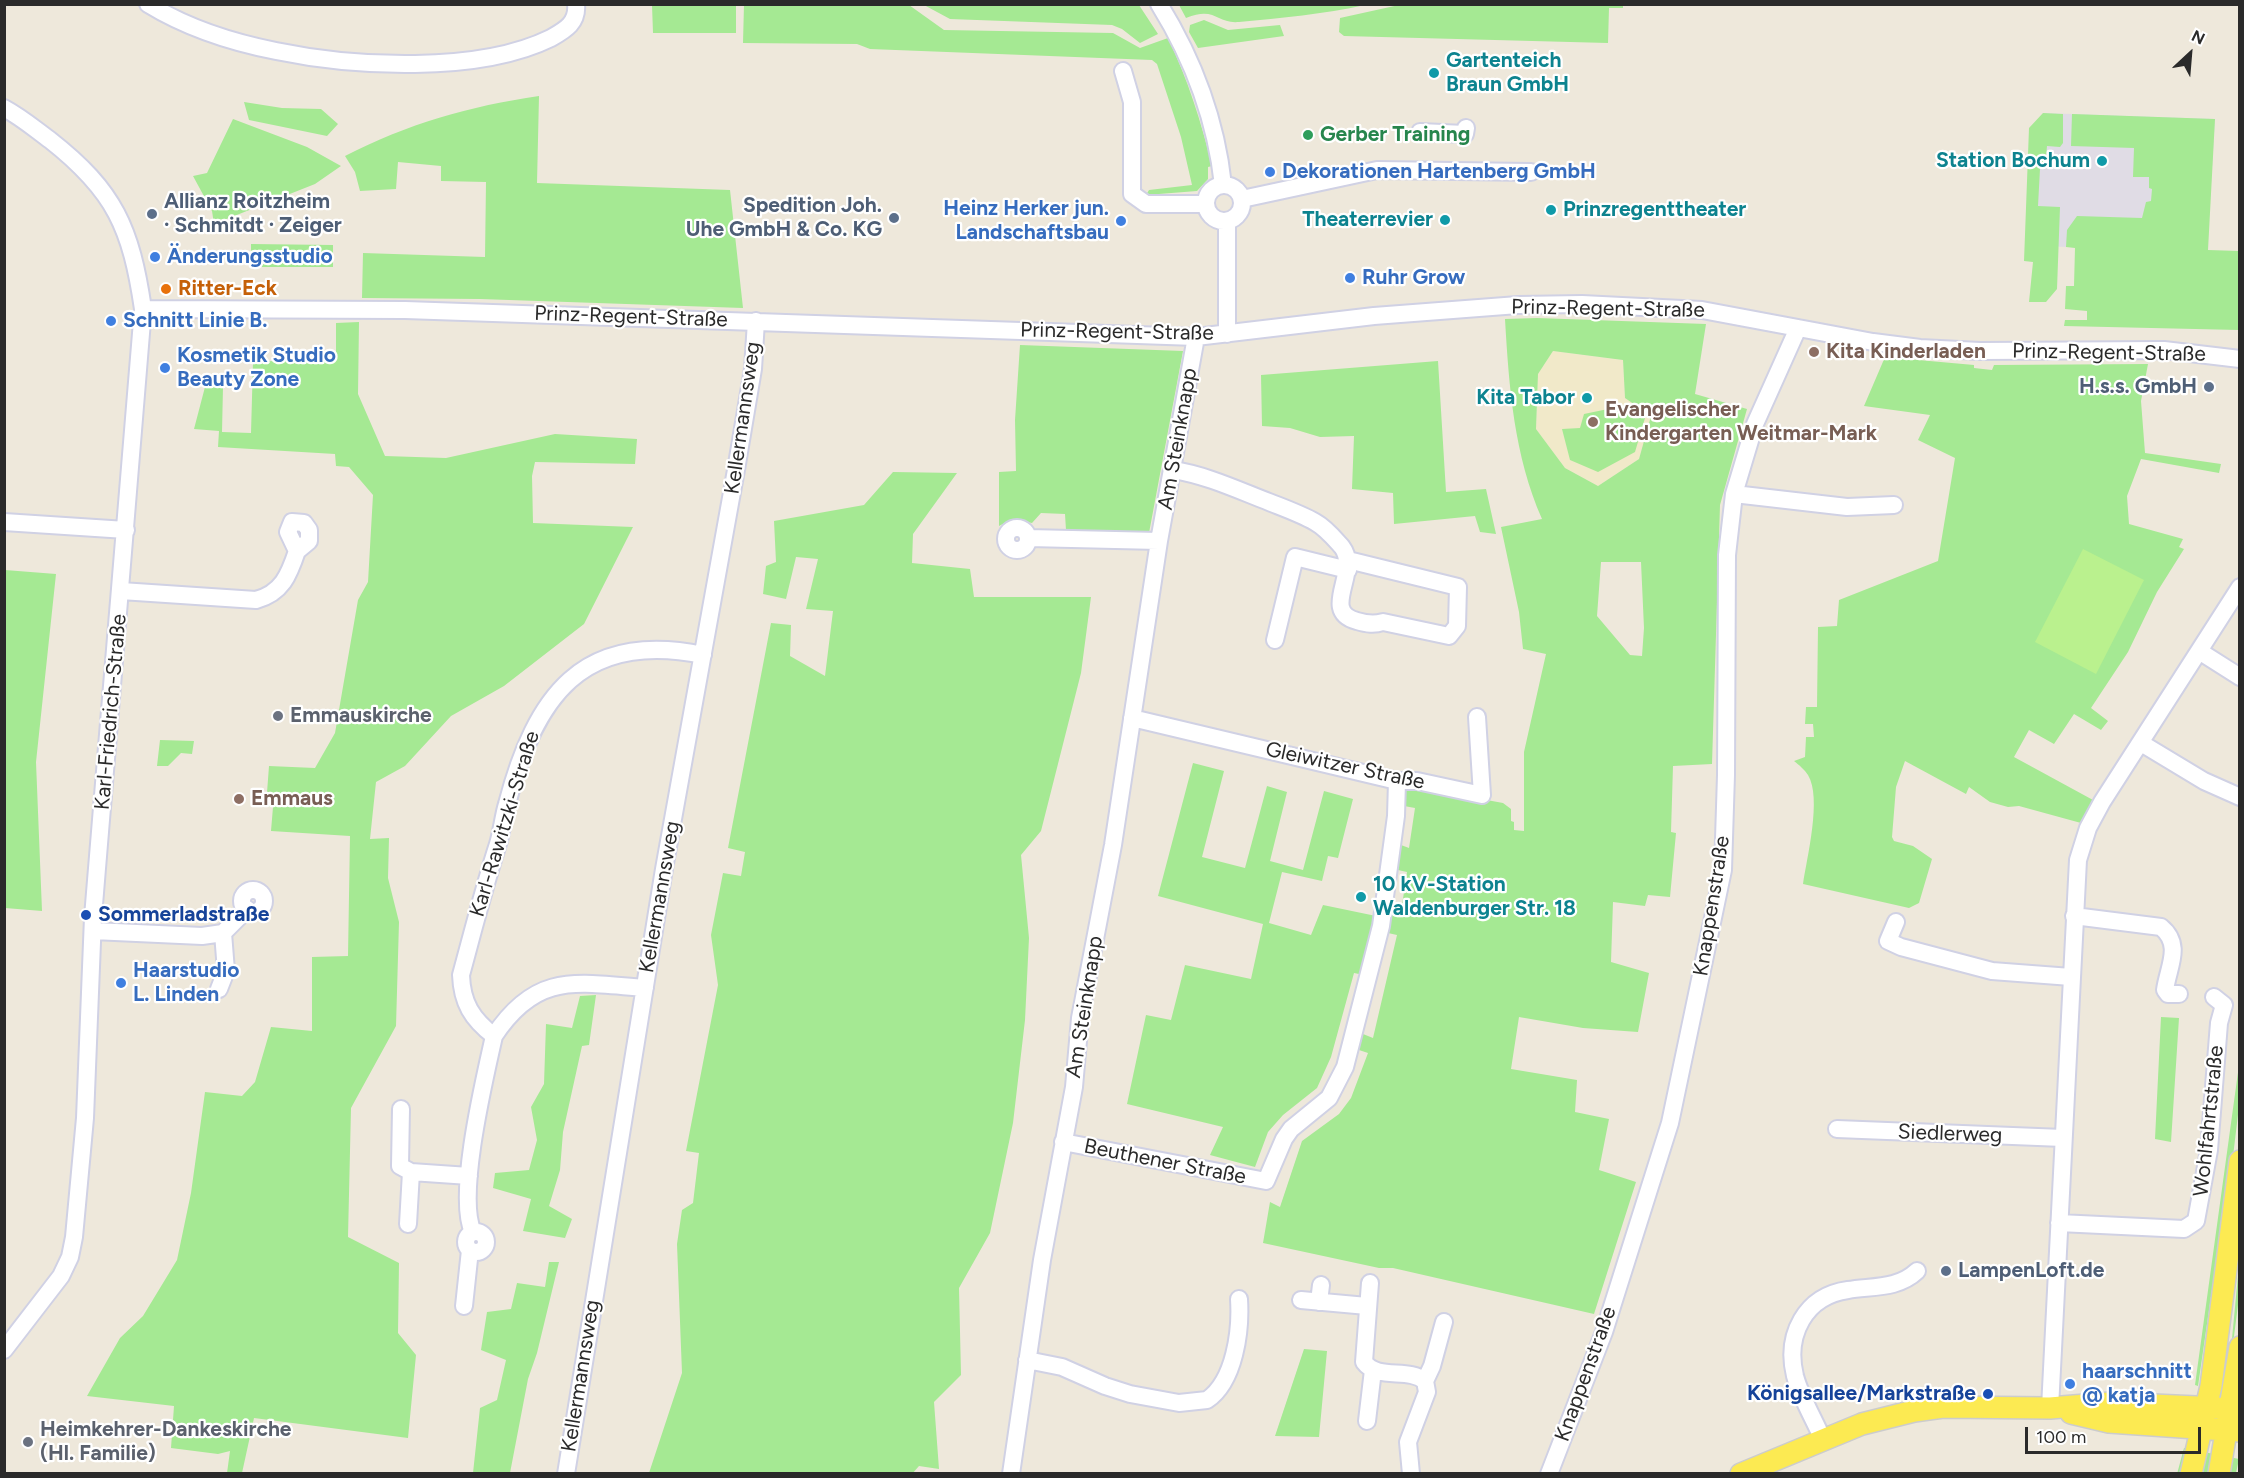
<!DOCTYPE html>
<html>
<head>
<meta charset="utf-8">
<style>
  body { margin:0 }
  #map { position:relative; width:2244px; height:1478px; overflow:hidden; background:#eee8db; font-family:Figtree,sans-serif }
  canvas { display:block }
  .frame { position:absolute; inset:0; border:6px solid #2a2a2a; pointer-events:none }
  .north { position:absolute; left:2160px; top:24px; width:60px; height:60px; -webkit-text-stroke:4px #fff; paint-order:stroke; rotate:26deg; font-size:16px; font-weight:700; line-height:24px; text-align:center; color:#2a2a2a }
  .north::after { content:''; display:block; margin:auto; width:21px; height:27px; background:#2a2a2a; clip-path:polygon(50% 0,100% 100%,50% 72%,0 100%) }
  .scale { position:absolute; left:2025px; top:1427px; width:176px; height:27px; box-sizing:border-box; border:3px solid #2a2a2a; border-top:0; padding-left:8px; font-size:18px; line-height:21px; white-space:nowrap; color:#2a2a2a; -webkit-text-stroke:4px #fff; paint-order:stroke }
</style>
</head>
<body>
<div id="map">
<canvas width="2244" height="1478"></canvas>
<div class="frame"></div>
<div class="north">N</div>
<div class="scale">100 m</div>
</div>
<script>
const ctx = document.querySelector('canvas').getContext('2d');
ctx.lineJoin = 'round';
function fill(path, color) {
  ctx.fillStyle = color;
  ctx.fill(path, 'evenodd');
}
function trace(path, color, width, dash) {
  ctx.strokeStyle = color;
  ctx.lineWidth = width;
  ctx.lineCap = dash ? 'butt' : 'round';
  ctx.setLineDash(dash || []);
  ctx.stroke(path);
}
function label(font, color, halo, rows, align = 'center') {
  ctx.font = font + ' Figtree,sans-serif';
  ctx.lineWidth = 4.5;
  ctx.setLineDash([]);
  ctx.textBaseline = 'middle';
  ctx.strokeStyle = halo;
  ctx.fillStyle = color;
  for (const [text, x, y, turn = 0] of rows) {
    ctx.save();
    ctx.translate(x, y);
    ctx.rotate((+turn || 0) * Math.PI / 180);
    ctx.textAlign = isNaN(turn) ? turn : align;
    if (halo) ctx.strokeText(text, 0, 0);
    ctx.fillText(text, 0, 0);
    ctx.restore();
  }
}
fill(new Path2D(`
  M2043,113L2215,119L2207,250L2025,246Z`), '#e0dce5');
fill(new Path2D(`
  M1553,351L1623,360L1625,398L1651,416L1639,459L1598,486L1565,468L1536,429L1538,374Z`), '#f1e9c9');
fill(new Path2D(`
  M744,4L909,5L944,30L1113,33L1140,48L1168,38C1188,80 1201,121 1212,166L1208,167V179L1197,191L1146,195L1149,190L1192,185L1181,137L1157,64L1152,60L870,49L857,44L743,43Z
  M652,5H736V33H653Z
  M924,5H1139L1158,34L1140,43L1122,29L1112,25L950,19Z
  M1179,5H1365C1324,14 1281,18 1239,22C1216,24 1216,6 1186,18Z
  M1399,5V4L1623,5V8H1609L1608,43L1344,36L1339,32L1340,18Z
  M1204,20L1228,30L1280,25L1284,36L1198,48L1189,32L1190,25Z
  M539,96L537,183L730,190L743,308L480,299L362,298L363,253L485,257L486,182L441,181V166L398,162L396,189L360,191L355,172L345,156C407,124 470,106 539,96Z
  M244,102L282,108L321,109L338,124L327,136L249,120Z
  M2043,113L2063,114V143L2060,147L2047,146L2045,169H2040L2038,206L2060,207L2057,289L2046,302H2029L2033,262L2024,261L2029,128Z
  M2072,114L2215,119L2208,250L2239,251V330L2064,326L2065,320H2087V311L2065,309L2066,286H2074L2075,248L2066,247L2067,230L2077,216L2142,218L2146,202L2151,201L2152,189L2149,188V177H2133L2134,148L2071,146Z
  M233,119L307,147L341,166L315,184L214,224L212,211L193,176L207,173Z
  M251,244L333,245V267H251Z
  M1537,318L1706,324L1695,394L1747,409L1720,505L1712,764L1673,766L1671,832L1676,833L1670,897L1648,895L1645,906L1613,902L1611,962L1649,973L1638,1032L1583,1028L1519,1017L1511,1069L1577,1080L1575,1112L1609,1119L1599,1170L1636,1182L1594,1314L1393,1268H1379L1263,1243L1270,1202L1280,1207L1302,1141L1339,1114L1351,1098L1368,1053L1359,1050L1363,1034L1373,1038L1397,935L1388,933L1392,909L1401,912L1407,872L1398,870L1401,845L1409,848L1415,808L1404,806L1405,785L1503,803L1511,809V821L1514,822V830L1524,831V752L1546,654L1523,649L1519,612L1501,527L1542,519C1514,455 1509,388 1505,319ZM1553,351L1623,360L1625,398L1651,416L1639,459L1598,486L1565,468L1536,429L1538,374ZM1601,562H1641L1644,628L1642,656L1630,655L1597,616Z
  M359,322L358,394L385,456L446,458L555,434L637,439L635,464L535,462L532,476L533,523L633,527L584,624L504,686L451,716L405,766L376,782L370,839L389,838L388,878L399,922L396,1026L351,1108L348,1237L399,1263L398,1333L416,1355L408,1438L254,1418L242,1473H227L230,1451L218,1454L171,1448L174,1406L87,1396L120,1338L143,1316L177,1260L191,1193L205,1092L242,1096L255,1082L271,1027L312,1031V957L348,956L350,836L271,831L273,807L266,806L269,766L315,768L335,733L358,600L368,582L373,495L349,467L336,466L335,454L218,447L219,431L194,429L205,387H223L222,432L251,433L253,362L336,358V323Z
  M1020,345L1183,351L1149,533L1066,530L1065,514L1041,513L1032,523L1012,519L999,526V472L1016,471L1015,420Z
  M1885,357L1974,365V368L1992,370L1994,365L2148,364L2141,401L2145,453L2221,464L2219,473L2141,459L2127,496L2129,524L2183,539L2179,547L2184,549L2157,592L2128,652L2091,708L2108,721L2101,730L2074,714L2054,744L2029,730L2014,757L2093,800L2081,823L2019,806L2008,807L1990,802L1969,787L1966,794L1905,761L1896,787L1892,837L1894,841L1913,846L1932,859L1919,903L1909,908L1803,884C1807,857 1822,798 1808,775C1805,770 1799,765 1794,761L1805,757L1806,737H1814L1813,724H1805L1806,707H1817L1818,627L1837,626L1839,600L1938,561L1955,458L1918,440L1930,415L1864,406Z
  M1438,361L1446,492L1486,489L1496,534L1480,532L1475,516L1394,524L1393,493L1352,489L1354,436L1320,437L1290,428L1262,426L1261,375Z
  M1608,409L1645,418L1635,452L1598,472L1570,460L1562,429L1580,428L1584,414Z
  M893,472L957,473L913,534L912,563L970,569L974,597H1091L1081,673L1041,831L1021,855L1029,938L1025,1020L1013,1123L990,1233L959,1288L961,1375L934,1402L939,1469L919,1466L912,1474L649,1473L682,1373L677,1244L682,1210L693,1203L699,1153L686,1151L718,985L711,935L723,873L741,876L745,852L728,848L771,623L791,625L790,656L825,676L833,611L806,609L818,559L796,557L786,599L763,594L766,566L776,562L774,521L864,505Z
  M5,570L56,574L36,762L42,911L5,908Z
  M160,740L194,741L192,754L181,753L168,766H157Z
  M1193,763L1224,771L1202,857L1245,868L1267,786L1287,792L1270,861L1303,870L1324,791L1353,799L1338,858L1328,856L1322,881L1282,872L1269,923L1311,935L1323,905L1376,916L1364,975L1354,973L1331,1057L1317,1088L1283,1115L1268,1132L1255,1167L1210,1155L1223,1127L1127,1104L1146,1015L1171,1020L1185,965L1251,979L1263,924L1158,896Z
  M596,995L589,1045L582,1046L563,1132L560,1170L549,1206L572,1219L565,1238L523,1231L531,1199L493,1188L495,1173L529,1170L537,1140L531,1107L544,1084L546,1024L572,1028L580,996Z
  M2161,1017L2179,1018L2171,1142L2155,1139Z
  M2239,1065V1106L2225,1224L2216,1262L2198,1386L2195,1385Z
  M2239,1217V1297L2227,1391L2239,1265Z
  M549,1262H559L537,1353L528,1379L510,1473H473L480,1408L497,1400L506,1360L481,1350L487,1312L511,1309L517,1283L545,1287Z
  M1304,1349L1327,1351L1319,1437L1275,1436Z
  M2184,1448L2239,1459L2236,1473L2177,1474Z`), '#a5e993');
fill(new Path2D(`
  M2083,549L2144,580L2096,674L2035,642Z`), '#baf18e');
const minor = new Path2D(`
  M148,4C187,28 230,42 276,51C353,67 478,74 551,38C565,30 578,23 576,4
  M1159,4C1193,59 1216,120 1223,185
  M1123,71L1132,102V194L1146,204H1206
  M4,108C21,117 35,129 50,140C115,191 131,228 143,309L93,917L85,1118L74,1237L70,1257L61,1276L4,1350
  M1420,132L1465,134L1466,128
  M1206 203a18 18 0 1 1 36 0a18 18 0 1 1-36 0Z
  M1242,199L1377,170L1531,172
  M143,309L405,310L1196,337L1374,316L1518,305L1582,304L1702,310L1873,342L1920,348L1980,351L2164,350L2240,359
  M1227,334V221
  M1173,470C1206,475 1238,490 1269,502C1284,508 1301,514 1315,522C1326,528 1334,538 1342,547C1361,572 1319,611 1357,621C1367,624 1374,625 1383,622L1449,636L1457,626L1458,587L1348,560
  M1734,494L1847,507L1894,505
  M4,522L126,530
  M1006 539a11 11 0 1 1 22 0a11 11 0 1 1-22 0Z
  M1028,538L1159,541
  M121,591L256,600C282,593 289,575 297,551L288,532L292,522L304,523L309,530V541L297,551
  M1275,640L1295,557L1348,570
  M2199,651L2240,677
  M1132,718L1397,781H1417L1482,795L1477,717
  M2141,743L2204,781L2240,797
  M242 901a11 11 0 1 1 22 0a11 11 0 1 1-22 0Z
  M2074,916L2161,927C2183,945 2168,967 2165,990L2168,994H2179
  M1896,922L1888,941L1901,947L1992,971L2071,977
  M93,931L202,936L223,933L247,909
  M219,989L226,971L223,933
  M494,1036C472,1019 462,1003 461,975C473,931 484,887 498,844C502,831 503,817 507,804C535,697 582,630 703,655
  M401,1109L400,1166L411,1172L469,1176
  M1837,1129L2063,1138
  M1063,1142L1266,1181L1284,1139L1291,1129L1329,1098L1345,1067L1381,926L1396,816L1397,781
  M2059,1223L2184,1229L2196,1221L2209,1150L2219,1023L2224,1005L2214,997
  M408,1224L411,1172
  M466 1242a10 10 0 1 1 20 0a10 10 0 1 1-20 0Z
  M473,1232C456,1196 485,1077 494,1036C537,971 577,983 645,988
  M1370,1283L1364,1362C1378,1381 1408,1367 1425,1381
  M1301,1300L1367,1306
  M1319,1302L1321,1285
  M464,1306L470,1250
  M1027,1360L1062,1367L1105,1386L1130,1394L1179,1403L1207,1400C1235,1381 1241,1330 1239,1299
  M2050,1408L2078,860L2088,828L2102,802L2240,587
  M1367,1421L1373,1370
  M1823,1440C1814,1419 1801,1398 1795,1376C1785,1335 1805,1296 1848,1290C1873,1286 1898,1289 1917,1271
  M566,1474L664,869L736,470L753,369L756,321
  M1011,1474L1042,1260L1074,1087L1080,1018L1113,845L1159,541L1196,337
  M1411,1474L1408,1442L1427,1392L1425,1381L1432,1366L1444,1322
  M1549,1474L1604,1332L1670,1123L1723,870L1726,775L1727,555L1734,494L1755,424L1798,328`);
const major = new Path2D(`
  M2071,1413L2109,1422L2240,1431
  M1741,1474L1862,1424L1914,1411L1943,1407L2050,1408L2110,1403L2240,1409
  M2191,1474L2211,1386L2240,1161
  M2219,1474L2240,1347`);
trace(minor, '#d0d1e4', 20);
trace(major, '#ccc', 24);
trace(minor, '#fff', 16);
trace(major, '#fcea52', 21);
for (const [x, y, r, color] of [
  [1434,73,6,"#0f9aa8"],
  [1308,135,6,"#2e9e5b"],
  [2102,161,6,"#0f9aa8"],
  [1270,172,6,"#3f7fe0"],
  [1551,210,6,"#0f9aa8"],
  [152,214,6,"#5c6f8a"],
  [894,218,6,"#5c6f8a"],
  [1445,220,6,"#0f9aa8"],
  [1121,221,6,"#3f7fe0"],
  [155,257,6,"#3f7fe0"],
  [1350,278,6,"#3f7fe0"],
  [166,289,6,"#e8710a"],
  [111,321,6,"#3f7fe0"],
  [1814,352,6,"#8d6e63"],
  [165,368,6,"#3f7fe0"],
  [2209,387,6,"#5c6f8a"],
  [1587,398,6,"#0f9aa8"],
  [1593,422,6,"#8d6e63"],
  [278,716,6,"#6b7280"],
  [239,799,6,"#8d6e63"],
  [1361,897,6,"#0f9aa8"],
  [86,915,6,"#1a4fb4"],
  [121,983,6,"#3f7fe0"],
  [1946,1271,6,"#5c6f8a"],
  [2070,1384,6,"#3f7fe0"],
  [1988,1394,6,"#1a4fb4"],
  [28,1442,6,"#6b7280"]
]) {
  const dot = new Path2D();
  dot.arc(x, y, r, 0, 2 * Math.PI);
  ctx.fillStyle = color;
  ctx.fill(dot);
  trace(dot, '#fff', 2);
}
label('bold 21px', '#0d838f', '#fff', [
  ["Gartenteich",1446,61],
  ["Braun GmbH",1446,85],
  ["Station Bochum",2090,161,"right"],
  ["Prinzregenttheater",1563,210],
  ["Theaterrevier",1433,220,"right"],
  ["Kita Tabor",1575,398,"right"],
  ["10 kV-Station",1373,885],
  ["Waldenburger Str. 18",1373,909]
], 'left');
label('bold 21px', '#27864d', '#fff', [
  ["Gerber Training",1320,135]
], 'left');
label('bold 21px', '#366cbe', '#fff', [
  ["Dekorationen Hartenberg GmbH",1282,172],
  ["Heinz Herker jun.",1109,209,"right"],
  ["Landschaftsbau",1109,233,"right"],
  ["Änderungsstudio",167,257],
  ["Ruhr Grow",1362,278],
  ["Schnitt Linie B.",123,321],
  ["Kosmetik Studio",177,356],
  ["Beauty Zone",177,380],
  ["Haarstudio",133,971],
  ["L. Linden",133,995],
  ["haarschnitt",2082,1372],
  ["@ katja",2082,1396]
], 'left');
label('bold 21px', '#4e5e75', '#fff', [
  ["Allianz Roitzheim",164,202],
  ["· Schmitdt · Zeiger",164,226],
  ["Spedition Joh.",882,206,"right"],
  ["Uhe GmbH & Co. KG",882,230,"right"],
  ["H.s.s. GmbH",2197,387,"right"],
  ["LampenLoft.de",1958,1271]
], 'left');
label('bold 21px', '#c56008', '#fff', [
  ["Ritter-Eck",178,289]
], 'left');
label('21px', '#2a2a2a', '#fff', [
  ["Prinz-Regent-Straße",1608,309,1],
  ["Prinz-Regent-Straße",631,317,2],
  ["Prinz-Regent-Straße",1117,332,1],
  ["Prinz-Regent-Straße",2109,353,1],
  ["Kellermannsweg",743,418,-82],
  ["Am Steinknapp",1178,439,-80],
  ["Karl-Friedrich-Straße",111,712,-85],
  ["Gleiwitzer Straße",1345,766,12],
  ["Karl-Rawitzki-Straße",505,824,-73],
  ["Kellermannsweg",660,897,-80],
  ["Knappenstraße",1712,906,-81],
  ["Am Steinknapp",1085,1007,-81],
  ["Wohlfahrtstraße",2209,1121,-84],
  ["Siedlerweg",1950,1134,2],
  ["Beuthener Straße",1165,1162,11],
  ["Knappenstraße",1586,1374,-70],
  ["Kellermannsweg",581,1376,-81]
]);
label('bold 21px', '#785e54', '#fff', [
  ["Kita Kinderladen",1826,352],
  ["Evangelischer",1605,410],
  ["Kindergarten Weitmar-Mark",1605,434],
  ["Emmaus",251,799]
], 'left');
label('bold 21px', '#5b616d', '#fff', [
  ["Emmauskirche",290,716],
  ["Heimkehrer-Dankeskirche",40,1430],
  ["(Hl. Familie)",40,1454]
], 'left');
label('bold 21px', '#164399', '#fff', [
  ["Sommerladstraße",98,915],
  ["Königsallee/Markstraße",1976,1394,"right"]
], 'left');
</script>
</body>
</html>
